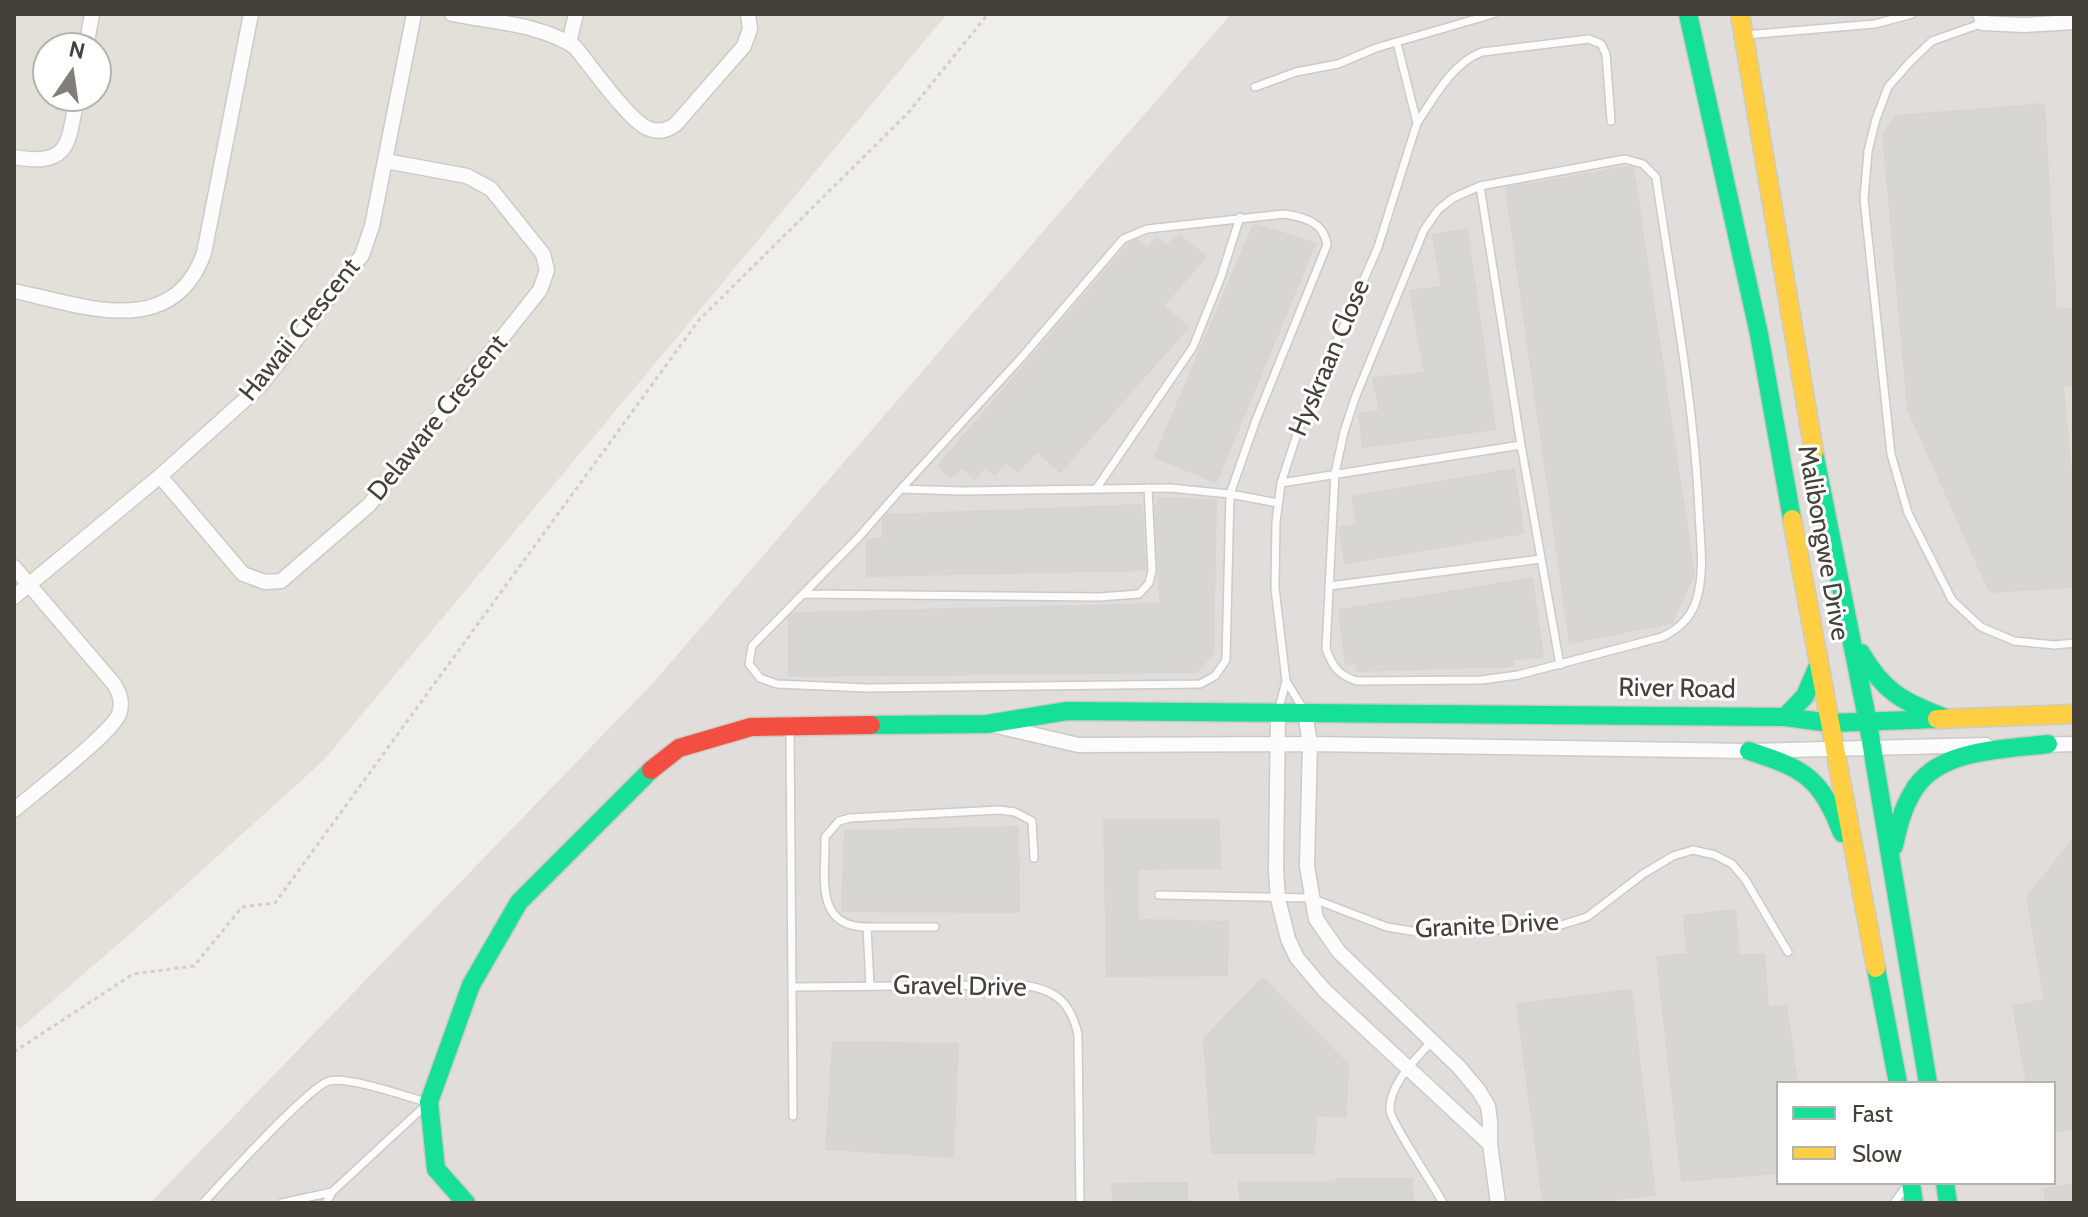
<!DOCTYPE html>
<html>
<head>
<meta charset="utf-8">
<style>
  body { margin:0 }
  #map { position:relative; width:2088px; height:1217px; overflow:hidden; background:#f0eeeb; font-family:Cabin,sans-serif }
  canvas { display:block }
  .frame { position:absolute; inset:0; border:16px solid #454038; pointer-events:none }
  .legend { position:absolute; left:1776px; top:1081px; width:280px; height:104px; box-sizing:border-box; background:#fff; border:2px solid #b5b3af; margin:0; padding:10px 14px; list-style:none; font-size:24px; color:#454038 }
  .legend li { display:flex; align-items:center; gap:16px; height:40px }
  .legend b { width:40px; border:2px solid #b5b3af }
  .north { position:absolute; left:32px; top:32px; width:80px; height:80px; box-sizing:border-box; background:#fff; border:2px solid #b5b3af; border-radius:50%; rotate:13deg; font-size:22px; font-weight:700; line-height:32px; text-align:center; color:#454038 }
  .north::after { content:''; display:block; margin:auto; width:28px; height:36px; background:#817d77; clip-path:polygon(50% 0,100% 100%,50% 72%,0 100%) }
</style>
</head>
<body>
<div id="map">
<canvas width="2088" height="1217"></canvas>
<div class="frame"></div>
<ul class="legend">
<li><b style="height:10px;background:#16e098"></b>Fast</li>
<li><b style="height:10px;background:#ffcf43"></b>Slow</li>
</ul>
<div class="north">N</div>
</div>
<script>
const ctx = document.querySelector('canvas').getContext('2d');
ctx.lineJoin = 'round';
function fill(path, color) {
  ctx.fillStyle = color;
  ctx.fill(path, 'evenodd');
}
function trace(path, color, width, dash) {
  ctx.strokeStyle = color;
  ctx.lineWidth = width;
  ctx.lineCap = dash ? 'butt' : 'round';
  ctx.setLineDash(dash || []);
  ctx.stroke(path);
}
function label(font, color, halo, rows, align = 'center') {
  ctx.font = font + ' Cabin,sans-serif';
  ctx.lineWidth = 6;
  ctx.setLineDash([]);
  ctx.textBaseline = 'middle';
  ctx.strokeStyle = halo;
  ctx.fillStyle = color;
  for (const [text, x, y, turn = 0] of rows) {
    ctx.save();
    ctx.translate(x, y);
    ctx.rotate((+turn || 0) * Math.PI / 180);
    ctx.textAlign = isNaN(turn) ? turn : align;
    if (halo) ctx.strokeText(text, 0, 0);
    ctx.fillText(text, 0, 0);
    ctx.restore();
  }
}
fill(new Path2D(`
  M14,14H947L323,761L169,900L20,1029L14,1022ZM48,48H96V96H48Z`), '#e3e0da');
fill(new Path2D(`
  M1231,14H2074V1203H150L653,683ZM1778,1083H2054V1183H1778Z`), '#e0ddda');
const building = new Path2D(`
  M2044,104L2056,310L2074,309V385L2063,386L2074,505V587L1990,592L1908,409L1883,135L1896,116Z
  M1628,167L1633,168L1694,575L1671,623L1570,643L1506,188Z
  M1254,224L1315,244L1216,482L1155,457Z
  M1467,229L1495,429L1363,447L1359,413L1380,411L1373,378L1425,373L1410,291L1442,287L1433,235Z
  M1179,236L1206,256L1163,306L1188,327L1060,472L1037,451L1018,472L1006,462L995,474L985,466L975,479L962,467L951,478L938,466L1130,243L1138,240L1147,250L1157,237L1166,246Z
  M1514,469L1523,533L1345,563L1339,528L1357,525L1352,497Z
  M1158,498L1216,500L1213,653L1196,672L789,676V617L794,613L1160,604L1155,505H1158Z
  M1142,505L1145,570L867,576V540L883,538V520L887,515Z
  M1532,578L1543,657L1512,659L1513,666L1357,671L1356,662L1346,664L1339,610Z
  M1104,820H1219L1220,868L1137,869L1138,920L1228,922L1227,975L1107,976Z
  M1018,827L1019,912L842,911L845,831Z
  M2074,838V1129L2054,1132V1083H2027L2013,1006L2045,1000L2027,897Z
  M1735,910L1739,955H1764L1768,1008L1786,1005L1797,1083H1778V1173L1682,1181L1657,957L1687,954L1684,916Z
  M1263,978L1348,1065L1346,1117L1316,1115L1314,1153H1212L1204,1039Z
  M1631,990L1655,1195L1579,1203H1543L1517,1004Z
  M833,1042L958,1044L953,1157L826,1149Z
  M1336,1179H1412L1413,1203H1240L1239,1182H1336Z
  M1187,1183V1203H1113L1112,1184Z
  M2074,1184V1203H2046L2044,1189Z`);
fill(building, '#d8d6d2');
trace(building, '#d8d5d1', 2);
const lane = new Path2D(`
  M1983,23L1932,41L1910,62L1888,87L1876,119L1868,151L1864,199L1891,454L1908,513L1952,600L1981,627L2014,641L2055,645L2074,643
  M1745,35L1875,24L1912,14
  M1255,87L1296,72L1338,64L1376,48L1493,14
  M1417,123C1434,98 1452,63 1482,52L1589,39L1601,44L1606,54L1611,121
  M1625,159L1643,164L1656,177C1672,288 1694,400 1699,512C1700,539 1705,571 1697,598C1692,617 1679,629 1662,637L1518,675L1481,680L1357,681C1338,675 1333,667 1326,649L1335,473L1344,432L1355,398L1424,230L1438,210L1453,198L1480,186Z
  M1480,186L1521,445L1560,665
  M1281,483L1521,445
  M901,489L1021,358L1123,239L1147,229L1284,214C1304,217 1324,222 1327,245L1256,420L1230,494L1226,660L1215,676L1200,684L867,688L777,684L760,678L749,664L752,646L858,538L901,489L961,491L1170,488L1230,494L1278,503
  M1096,489L1193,347L1221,277L1240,217
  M1329,586L1541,559
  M803,594L1099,597L1139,594L1149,583L1152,571L1148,488
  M1286,681L1304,710
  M1278,712L1286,681L1275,588L1276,522L1281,483L1298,431L1378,247L1417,123L1397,43
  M790,730L793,1116
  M1159,895L1311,898L1387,927L1430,934L1558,926L1587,917L1643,874L1673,856L1693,850L1715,855L1732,864L1745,879L1788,952
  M867,927H935
  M870,986L867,927C813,927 826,875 825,837L839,821L850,818L999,810L1015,812L1032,821L1034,858
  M792,987L1022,985C1055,989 1071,1002 1078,1035L1080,1203
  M1432,1041C1416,1059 1389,1084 1390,1110C1390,1121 1434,1186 1443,1203
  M203,1203C223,1182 308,1087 329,1081C348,1076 405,1096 426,1102
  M282,1203L332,1192L427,1104
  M326,1203L332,1192
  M1894,1203L1907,1185`);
const street = new Path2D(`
  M452,14C492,22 541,24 575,47C590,65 628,119 647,128C658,133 667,131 676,124L744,46L750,29L748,14
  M1980,14L1983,23L2024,25L2074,22
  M569,43L576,14
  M86,48L92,14
  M14,157C71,167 68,143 77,96
  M14,291C82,305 172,342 204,253L251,14
  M160,476L243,574L265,582L281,581L369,505L540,290L547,270L543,254L491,189L467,176L386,161
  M14,567L114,684C120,694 123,703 119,714C112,733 34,793 14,810
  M14,597L160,476L259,387L362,255L372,226L414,14
  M1278,712L1276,870L1278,899L1288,939L1297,958L1325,991L1490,1144
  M1305,712L1310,744L1307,866L1316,919L1339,952L1459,1067L1479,1091L1488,1106L1490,1121V1144L1498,1203
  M997,726L1078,745L1310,744L1749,751L1986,745
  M2038,745L2074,744`);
const fast = new Path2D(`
  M1688,14L1759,334L1792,519
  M1814,452L1868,723L1928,1083
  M1861,653C1883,691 1903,702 1943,717
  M1785,717L1805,696L1817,668
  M871,725L987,724L1067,711L1785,717L1830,723L1937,719
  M1749,751C1805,769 1820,777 1842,833
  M1894,846C1898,827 1902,810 1912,793C1937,748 2003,750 2048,744
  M1876,968L1898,1083
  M1911,1183L1914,1203
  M1945,1183L1948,1203
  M466,1203L436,1169L429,1102L471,985L519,902L651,770`);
const slow = new Path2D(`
  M1740,14L1814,452
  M1792,519L1876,968
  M1937,719L2074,714`);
const jam = new Path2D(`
  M651,770L679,748L751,727L871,725`);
trace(lane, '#cdcac7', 10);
trace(street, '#cdcac7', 17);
trace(fast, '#cecac3', 21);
trace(slow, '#cecac3', 21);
trace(jam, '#cecac3', 21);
trace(new Path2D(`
  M14,1052L133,974L194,966L242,907L275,903L699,320L908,113L988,14`), '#d1cecc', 3, [4, 4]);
trace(lane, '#fdfcfc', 7);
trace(street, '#fdfcfc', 14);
trace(fast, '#16e098', 18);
trace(slow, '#ffcf43', 18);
trace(jam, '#f24e42', 18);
label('26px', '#454038', '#fff', [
  ["Hawaii Crescent",300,330,-51],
  ["Hyskraan Close",1330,358,-67],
  ["Delaware Crescent",438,418,-51],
  ["Malibongwe Drive",1823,543,80],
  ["River Road",1677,689,1],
  ["Granite Drive",1487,926,-3],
  ["Gravel Drive",960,987,1]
]);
</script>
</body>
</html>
